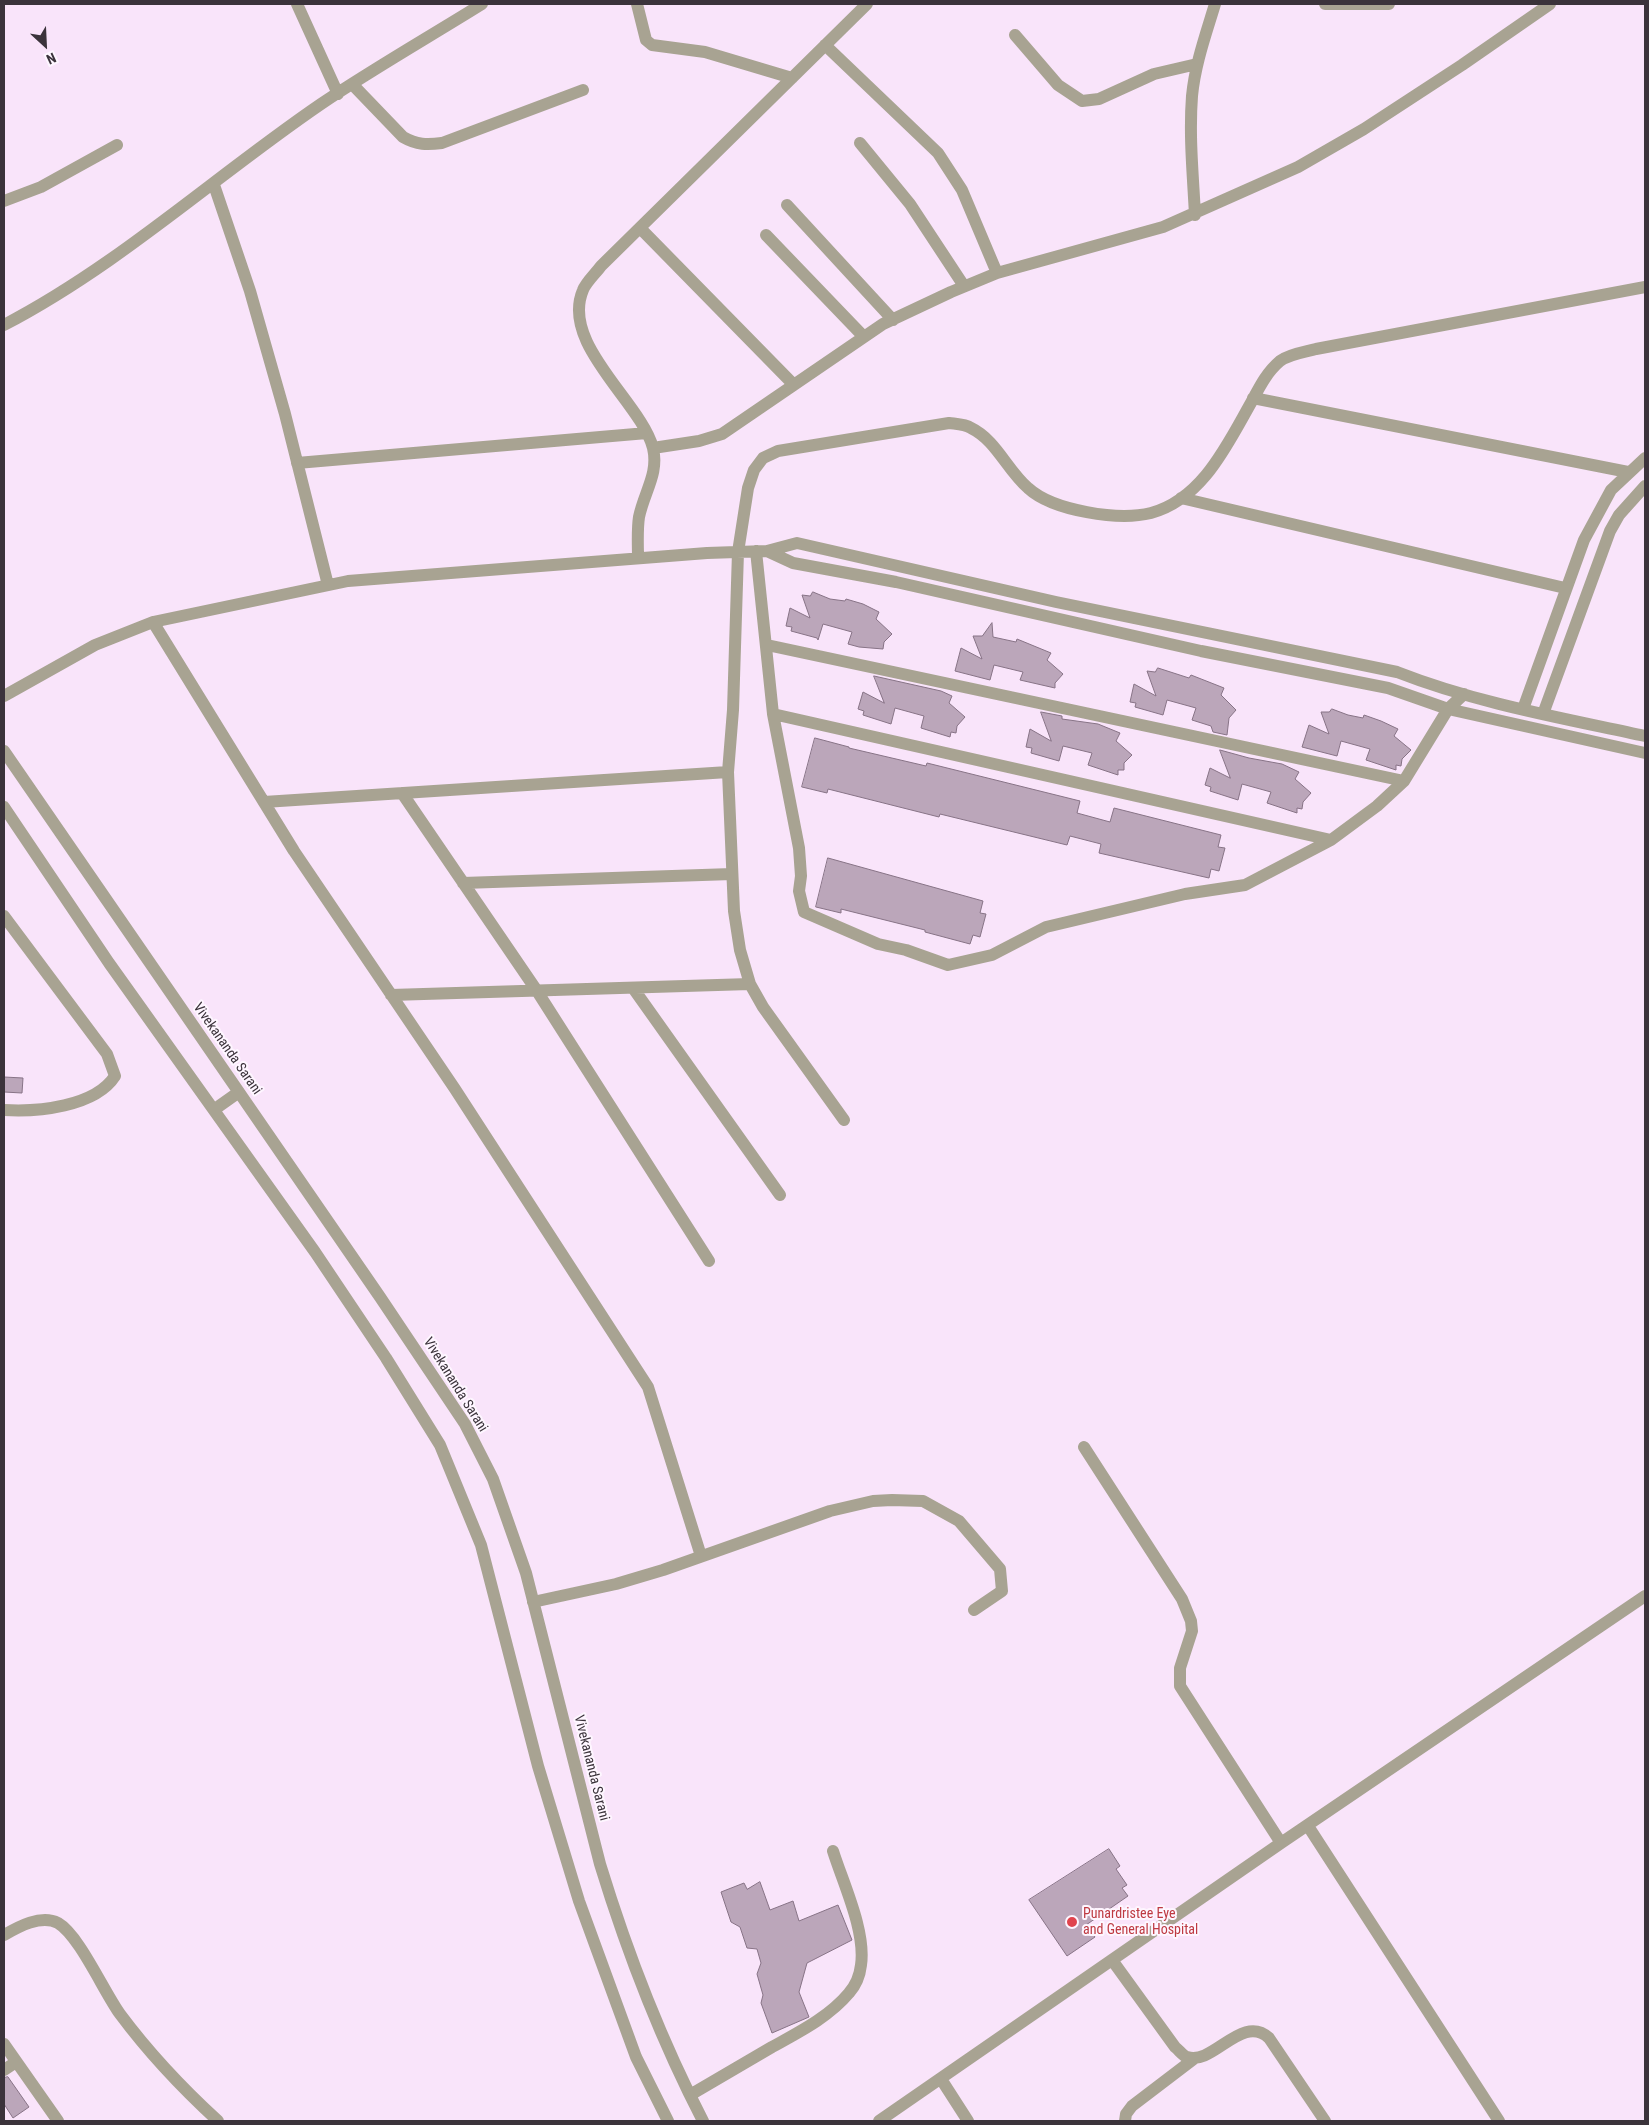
<!DOCTYPE html>
<html>
<head>
<meta charset="utf-8">
<style>
  body { margin:0 }
  #map { position:relative; width:1649px; height:2125px; overflow:hidden; background:#f9e4fa; font-family:"Roboto Condensed",sans-serif }
  canvas { display:block }
  .frame { position:absolute; inset:0; border:5px solid #3b333b; pointer-events:none }
  .north { position:absolute; left:20px; top:20px; width:50px; height:50px; -webkit-text-stroke:4px #fef6ff; paint-order:stroke; rotate:155deg; font-size:14px; font-weight:700; line-height:20px; text-align:center; color:#3b333b }
  .north::after { content:''; display:block; margin:auto; width:18px; height:22px; background:#3b333b; clip-path:polygon(50% 0,100% 100%,50% 72%,0 100%) }
</style>
</head>
<body>
<div id="map">
<canvas width="1649" height="2125"></canvas>
<div class="frame"></div>
<div class="north">N</div>
</div>
<script>
const ctx = document.querySelector('canvas').getContext('2d');
ctx.lineJoin = 'round';
function fill(path, color) {
  ctx.fillStyle = color;
  ctx.fill(path, 'evenodd');
}
function trace(path, color, width, dash) {
  ctx.strokeStyle = color;
  ctx.lineWidth = width;
  ctx.lineCap = dash ? 'butt' : 'round';
  ctx.setLineDash(dash || []);
  ctx.stroke(path);
}
function label(font, color, halo, rows, align = 'center') {
  ctx.font = font + ' "Roboto Condensed",sans-serif';
  ctx.lineWidth = 4;
  ctx.setLineDash([]);
  ctx.textBaseline = 'middle';
  ctx.strokeStyle = halo;
  ctx.fillStyle = color;
  for (const [text, x, y, turn = 0] of rows) {
    ctx.save();
    ctx.translate(x, y);
    ctx.rotate((+turn || 0) * Math.PI / 180);
    ctx.textAlign = isNaN(turn) ? turn : align;
    if (halo) ctx.strokeText(text, 0, 0);
    ctx.fillText(text, 0, 0);
    ctx.restore();
  }
}
const building = new Path2D(`
  M813,592L830,599L845,601L846,599L863,604L879,612L876,619L892,634L884,642L883,649L859,647L848,644L852,632L823,624L818,640L817,638L791,631L792,627L786,626L790,608L810,618L802,595L810,596Z
  M992,623L993,637L1016,642L1017,639L1051,653L1047,660L1063,674L1055,683V688L1020,680L1023,672L994,665L990,680L955,671L961,648L982,659L973,636H982Z
  M1158,668L1189,678L1191,675L1224,688L1221,695L1236,710L1229,718L1227,735L1213,732L1211,726L1192,720L1196,708L1167,700L1163,715L1135,707L1136,703L1130,702L1134,684L1156,696L1147,671L1155,672Z
  M874,676L941,691L952,696L949,703L965,717L957,726L956,733L951,732L950,737L921,728L924,716L895,708L891,724L863,715L864,711L858,709L863,692L884,703Z
  M1332,709L1348,715L1363,718L1364,715L1381,721L1398,729L1394,736L1411,750L1402,759L1401,766L1396,765V770L1366,760L1370,749L1341,741L1337,756L1302,747L1309,725L1329,734L1321,712H1329Z
  M1041,712L1062,716V719L1098,724L1120,733L1116,741L1132,755L1124,763V770H1118V775L1088,765L1092,753L1063,746L1059,761L1031,753L1032,748L1026,747L1030,729L1051,741Z
  M815,738L849,747V748L926,766L927,763L1080,801L1077,813L1110,822L1114,808L1221,835L1218,847L1225,848L1219,871L1211,869L1209,878L1099,853L1101,844L1070,836L1067,845L940,814L939,817L828,789L827,793L802,787Z
  M1220,750L1249,758L1282,764L1299,772L1295,779L1311,793L1303,802L1302,809L1297,808V813L1267,803L1271,792L1242,784L1238,800L1210,791L1211,787L1205,785L1210,768L1230,778Z
  M828,858L983,901L980,913L986,914L980,937L973,935L970,944L925,932V930L841,909V913L816,907Z
  M4,1077L23,1078L22,1093L4,1092Z
  M1109,1849L1120,1866L1116,1869L1127,1885L1122,1888L1128,1896L1086,1925L1095,1937L1067,1956L1029,1900Z
  M760,1882L770,1910L793,1901L799,1921L838,1905L852,1940L807,1963L799,1992L809,2017L772,2033L761,2003L763,1995L757,1974L761,1963L757,1949L747,1948L740,1927L731,1922L721,1892L744,1883L747,1889Z
  M8,2077L29,2107L13,2118L4,2104V2078Z`);
fill(building, '#bba6ba');
trace(building, '#877386', 1);
trace(new Path2D(`
  M297,4L338,94
  M637,4L646,40L652,45L705,52L792,78
  M1325,4H1389
  M1015,35L1058,85L1082,101L1099,99L1154,74L1197,64
  M825,45L938,153L962,190L997,273
  M353,85L403,137C417,145 427,145 442,143L583,90
  M860,143L910,204L964,286
  M214,185L250,291L285,414L328,585
  M4,201L41,187L117,145
  M787,205L893,320
  M1195,215C1193,175 1189,136 1192,96C1195,64 1206,34 1215,4
  M640,228L794,385
  M766,235L864,337
  M4,325C119,265 214,177 321,104C373,69 429,37 482,4
  M1253,398L1628,472
  M653,448L699,441L722,434L883,324L951,292L997,273L1163,227L1298,167L1364,129L1462,65L1550,4
  M297,463L647,433
  M1181,498L1565,588
  M756,551L773,714L799,848L801,876L799,891L804,912L878,944L906,950L948,965L992,955L1046,927L1185,894L1245,885L1331,840L1377,806L1404,781L1448,709L1464,694
  M767,551L793,563L896,582L1201,651L1388,688L1448,709L1645,753
  M638,558C638,545 637,530 639,517C644,492 659,474 653,448C641,402 560,344 583,290C586,282 596,273 601,266L867,4
  M153,622L294,851L455,1089L648,1387L701,1556
  M767,645L1404,781
  M4,696L95,645L153,622L348,581L707,553L767,551L797,543L1056,602L1397,672C1476,703 1562,718 1645,736
  M1523,709L1584,540L1611,490L1645,458
  M773,714L1331,840
  M1543,714L1610,531L1619,515L1645,486
  M4,751L380,1297L465,1424L493,1479L526,1573L600,1864C627,1952 661,2040 703,2121
  M402,793L537,991L709,1261
  M264,802L728,772
  M4,807L109,963L315,1252L386,1358L440,1445L481,1545L538,1766L579,1901L636,2057L668,2121
  M463,883L732,874
  M4,916L107,1054L115,1076C95,1107 37,1112 4,1110
  M633,988L780,1195
  M391,995L750,984
  M215,1109L239,1092
  M844,1120L763,1007L750,984L740,950L734,911L728,772L733,710L738,552L748,488L754,470L763,458L778,451L949,423C956,424 965,424 971,428C996,440 1007,470 1028,488C1053,511 1119,521 1151,513C1203,499 1228,443 1252,401C1260,386 1267,372 1280,361C1289,354 1305,352 1316,349L1645,287
  M1084,1447L1182,1599L1191,1621L1192,1631L1180,1668V1686L1281,1843
  M533,1602L616,1584L663,1570L830,1511L873,1501L892,1500L923,1501L959,1521L1000,1569L1002,1591L974,1610
  M1308,1826L1499,2121
  M4,1935C18,1927 41,1914 58,1923C79,1935 104,1992 120,2014C149,2053 182,2088 218,2121
  M1112,1960L1175,2047C1179,2050 1183,2056 1187,2057C1213,2066 1242,2013 1269,2038L1325,2121
  M4,2044L58,2121
  M4,2070L16,2062
  M941,2079L968,2121
  M690,2095C717,2079 745,2063 772,2047C799,2032 829,2017 849,1993C856,1985 860,1974 861,1965C866,1931 843,1883 833,1851
  M879,2121L1281,1843L1645,1596
  M1125,2121L1126,2114L1132,2106L1195,2058`), '#a8a392', 12);
for (const [x, y, r, color] of [
  [1072,1922,6,"#e0444e"]
]) {
  const dot = new Path2D();
  dot.arc(x, y, r, 0, 2 * Math.PI);
  ctx.fillStyle = color;
  ctx.fill(dot);
  trace(dot, '#fef6ff', 2);
}
label('14px', '#3b333b', '#fef6ff', [
  ["Vivekananda Sarani",227,1049,55],
  ["Vivekananda Sarani",455,1385,58],
  ["Vivekananda Sarani",591,1768,76]
]);
label('14px', '#be3a42', '#fef6ff', [
  ["Punardristee Eye",1083,1914],
  ["and General Hospital",1083,1930]
], 'left');
</script>
</body>
</html>
